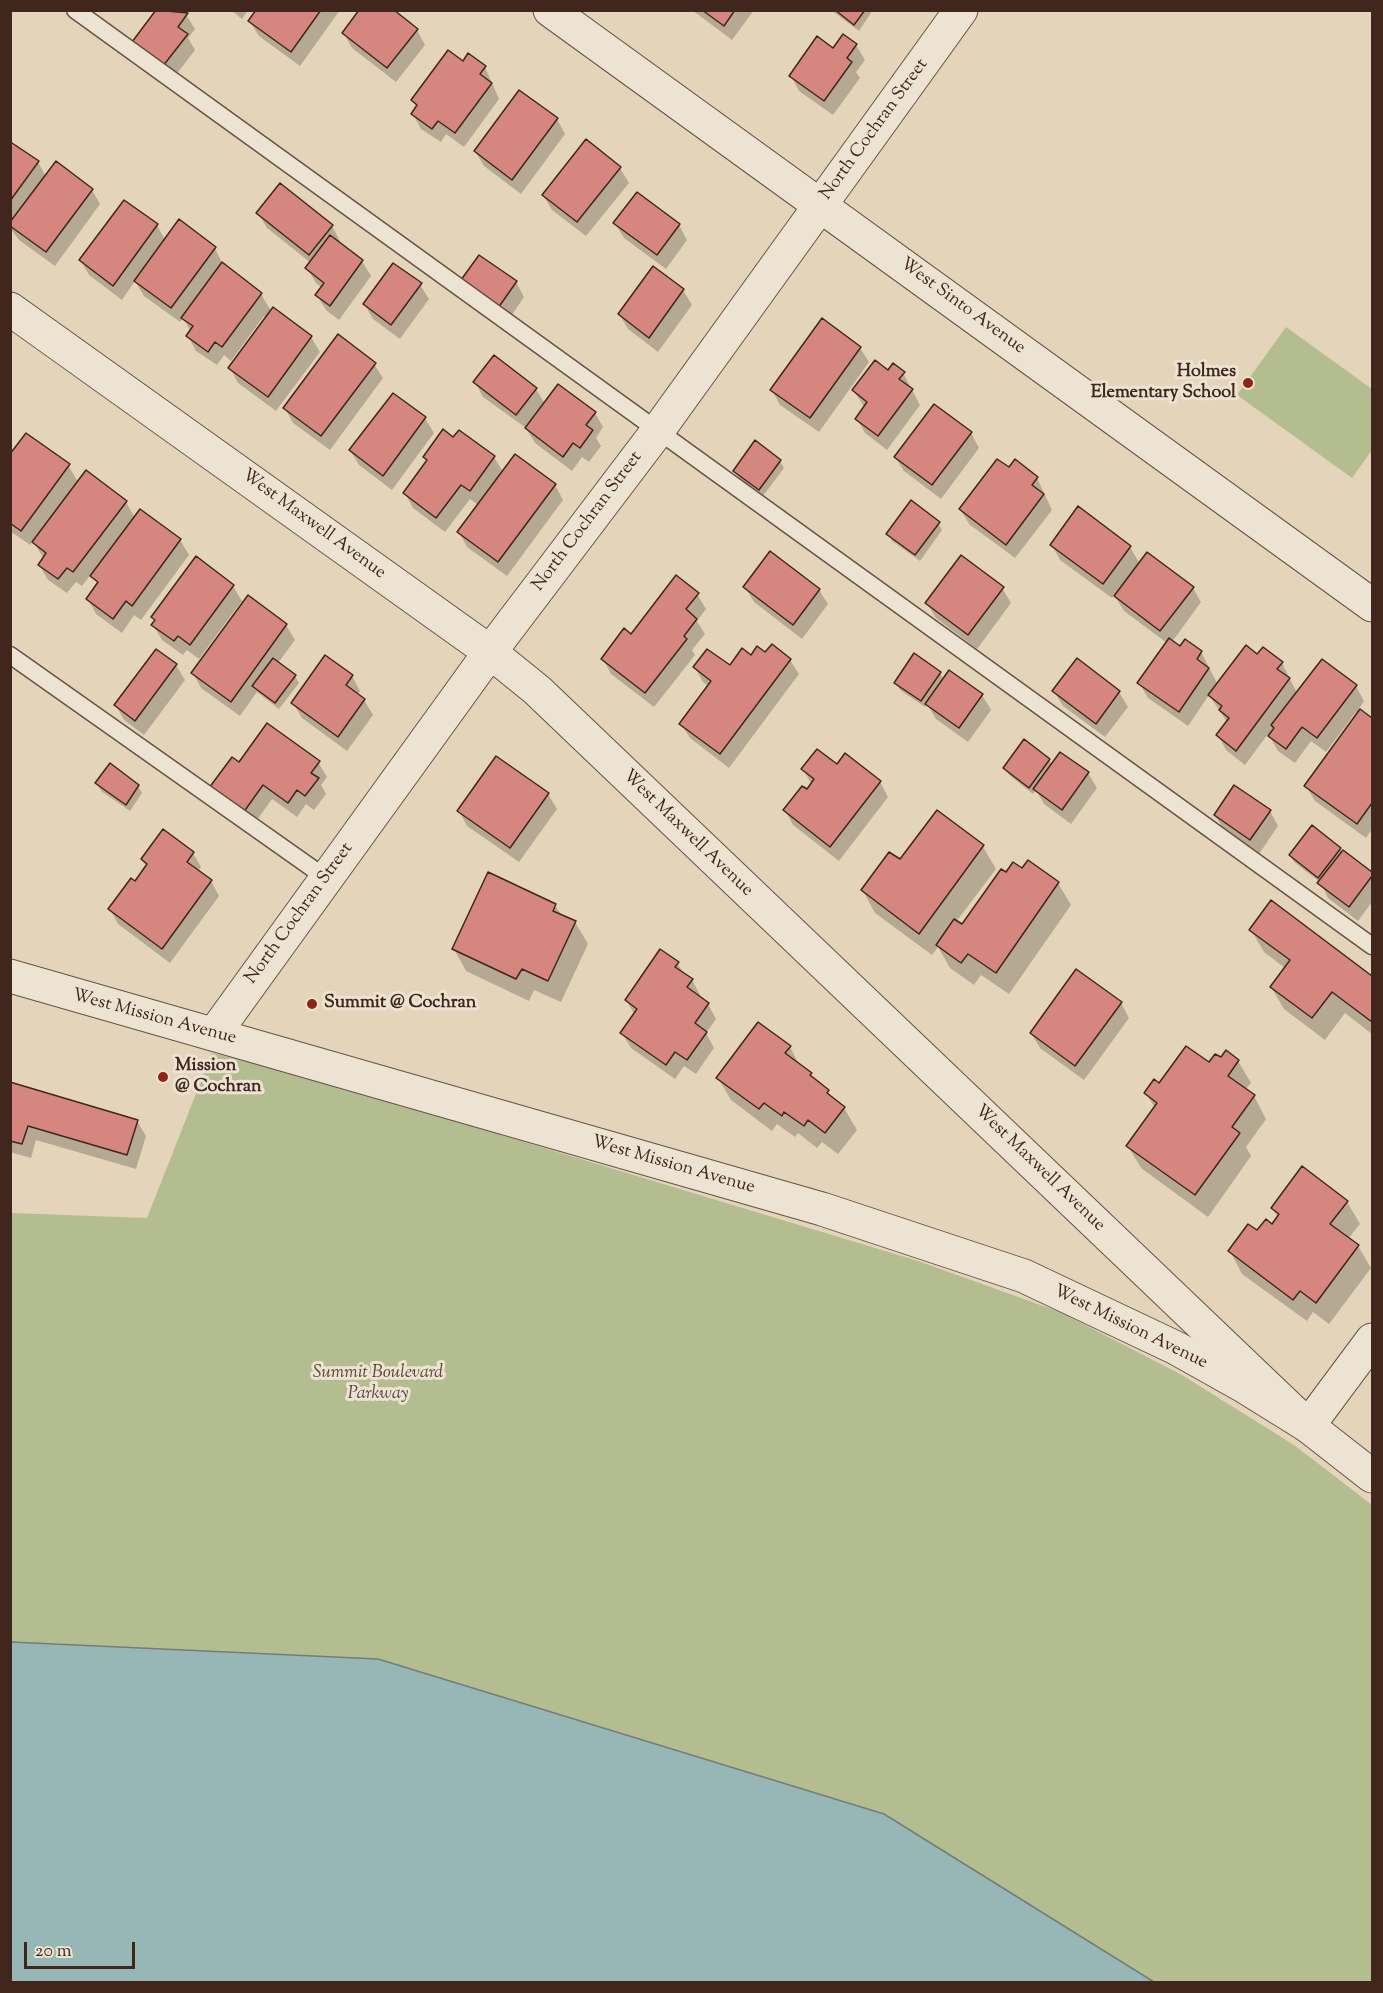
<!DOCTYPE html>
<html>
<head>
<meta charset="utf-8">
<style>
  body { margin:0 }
  #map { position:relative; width:1383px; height:1993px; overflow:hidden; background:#e4d4b9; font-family:"Sorts Mill Goudy",serif }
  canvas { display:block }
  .frame { position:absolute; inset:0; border:12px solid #40261d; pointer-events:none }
  .scale { position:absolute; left:24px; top:1942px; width:111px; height:27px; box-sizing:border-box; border:3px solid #40261d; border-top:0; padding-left:8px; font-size:18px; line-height:21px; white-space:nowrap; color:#40261d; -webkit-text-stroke:4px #ede3d2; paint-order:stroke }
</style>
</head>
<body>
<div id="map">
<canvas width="1383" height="1993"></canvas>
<div class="frame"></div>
<div class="scale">20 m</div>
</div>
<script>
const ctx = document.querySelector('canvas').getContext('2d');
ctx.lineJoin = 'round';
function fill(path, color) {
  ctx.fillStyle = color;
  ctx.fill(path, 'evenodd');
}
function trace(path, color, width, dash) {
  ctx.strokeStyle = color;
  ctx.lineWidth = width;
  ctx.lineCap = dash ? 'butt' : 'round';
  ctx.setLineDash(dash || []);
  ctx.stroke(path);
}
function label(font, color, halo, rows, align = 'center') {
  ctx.font = font + ' "Sorts Mill Goudy",serif';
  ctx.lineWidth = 6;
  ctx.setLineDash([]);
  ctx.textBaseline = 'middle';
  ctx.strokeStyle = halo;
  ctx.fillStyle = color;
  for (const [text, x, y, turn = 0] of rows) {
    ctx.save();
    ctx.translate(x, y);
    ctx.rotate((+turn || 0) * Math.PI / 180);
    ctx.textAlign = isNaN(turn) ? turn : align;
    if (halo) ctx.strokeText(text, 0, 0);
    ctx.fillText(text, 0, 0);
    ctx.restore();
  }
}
fill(new Path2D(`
  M1286,327L1372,389V450L1352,478L1237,395Z
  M212,1053L283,1069L918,1261L1060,1312L1182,1375L1294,1445L1372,1505V1982H1154L884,1814L378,1659L11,1642V1213L147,1218Z`), '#b3bd90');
const water = new Path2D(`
  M11,1642L378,1659L884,1814L1154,1982H11Z`);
fill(water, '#97b7b6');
trace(water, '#747d79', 1.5);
fill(new Path2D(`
  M157,10H183L195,29L188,38L195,50L172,80L142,57Z
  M231,10H248L242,19Z
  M258,10H340L300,66L259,36L250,22Z
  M692,10H754L732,40Z
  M831,10H870L871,13L859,31Z
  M417,30L425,45L396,82L352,48L344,33Z
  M856,45L865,60L856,72L860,78L833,115L799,91L791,76L833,50Z
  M469,55L485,67L499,99L464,147L446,134L441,142L421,129L413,114L417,108L413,100L463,63Z
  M557,119L565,134L521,194L484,166L475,151Z
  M10,148L38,162L46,177L92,190L100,204L55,266L19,240L10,228Z
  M620,168L629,183L586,236L552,210L543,195Z
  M258,213L332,226L340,241L338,243L362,261L371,276L339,320L326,310L317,295L322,288L316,283L307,268L311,263L267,228Z
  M179,222L215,248L223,265L261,294L271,311L311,337L320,352L276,411L238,383L230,368L267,318L264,316L231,361L224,355L217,365L196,351L188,336L191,332L183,318L180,322L144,296L135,281L122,300L89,275L81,261L157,225L165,240Z
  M615,223L679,225L687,240L666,269L624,238Z
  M516,282L524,297L505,325L469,299Z
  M420,285L429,299L400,339L373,319L365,305Z
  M683,290L692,305L658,352L628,329L619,314Z
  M860,348L869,362L819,432L780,405L772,390Z
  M374,364L383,378L330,450L293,423L285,408Z
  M888,372L903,373L920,405L887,450L865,433L857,419L865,408L854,391Z
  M475,382L536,389L545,404L595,413L603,427L596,438L601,446L589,462L582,457L572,471L535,443L526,428L483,397Z
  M393,395L425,418L434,433L392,490L359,465L350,450Z
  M971,433L979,448L941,499L904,471L895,457Z
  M454,439L494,457L503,472L555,485L563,500L507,576L467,547L459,532L478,505L470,499L445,532L413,508L405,493L427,461L425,457Z
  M756,442L780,461L784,468L763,496L739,478L735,471Z
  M10,456L68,465L78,482L126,502L135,518L141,511L180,540L189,555L141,620L134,615L122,633L96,614L88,599L98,585L91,574L82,586L76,582L67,593L48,580L39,565L44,559L33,541L30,545L10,531Z
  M1009,470L1037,478L1052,510L1015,558L969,524L961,510Z
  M938,523L942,530L920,561L892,541L888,534Z
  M1052,545L1130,547L1140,564L1193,588L1201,602L1172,642L1181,648L1201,652L1218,685L1258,656L1282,663L1297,693L1356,686L1364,701L1358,710L1372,720V829L1366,838L1315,801L1306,786L1358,714L1356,712L1326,752L1311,741L1295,763L1278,751L1268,734L1245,765L1226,750L1218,735L1227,722L1209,695L1188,726L1148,698L1139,683L1167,643L1124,611L1114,595L1112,598L1060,560Z
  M233,586L243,603L248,597L286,625L295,640L278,663L295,676L299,683L279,709L257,692L240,716L201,688L193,673L243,604L241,602L199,659L187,650L183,655L162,640L153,625L156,622L153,617Z
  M745,587L819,590L828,604L802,639L754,602Z
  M1002,588L1011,603L977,649L936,618L927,603Z
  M697,594L706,609L697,621L705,634L692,650L695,655L654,707L611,674L603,659L631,636Z
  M765,654L790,660L799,674L729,768L690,738L681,724L709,687L703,682L695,668L730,667L751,657Z
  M176,665L185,680L144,735L124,720L116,705Z
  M940,673L944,680L982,695L991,710L968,742L936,719L927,704L925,707L900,690L896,683Z
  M352,676L360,691L357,695L364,700L373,715L347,751L302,718L293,703Z
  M1054,691L1119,692L1128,707L1105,737L1063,706Z
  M1060,754L1088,773L1097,788L1071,824L1044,804L1036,790L1033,794L1009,775L1005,768L1049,760L1052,765Z
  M318,762L327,777L321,785L326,794L314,810L306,804L297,817L272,799L252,827L219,803L240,764Z
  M837,766L880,782L888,797L839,861L793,825L785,810L812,785L803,769Z
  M97,784L138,786L142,793L130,811L101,791Z
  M548,794L557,809L519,862L467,826L459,811Z
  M1270,811L1278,826L1259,854L1224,830L1215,815Z
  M937,812L983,847L996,869L956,922L963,926L1006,875L1022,870L1058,883L1071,905L1009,994L981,975L974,985L950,968L938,947L932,955L875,913L863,891L901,862Z
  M1312,828L1372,874V902L1358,921L1328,898L1320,882L1294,862L1290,855Z
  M193,853L201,867L198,872L211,881L219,896L170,963L118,924L110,909L147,867L142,860Z
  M1272,902L1372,978V1034L1345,1013L1325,1040L1284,1009L1271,987L1285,968L1264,952L1251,930Z
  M555,905L562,916L575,922L588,944L561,1002L534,990L529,1001L466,971L454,949Z
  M677,963L685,975L692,980L700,995L699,997L708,1004L716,1019L706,1033L714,1048L696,1074L684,1066L675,1079L631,1048L622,1033L635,1015L626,1000Z
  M1121,1003L1129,1018L1084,1080L1040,1048L1031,1033Z
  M790,1047L800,1066L844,1108L857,1130L838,1154L822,1142L817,1148L798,1133L795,1137L777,1124L772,1131L731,1100L718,1078Z
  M1222,1059L1238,1061L1251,1083L1245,1090L1254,1096L1266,1119L1246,1147L1251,1156L1208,1217L1141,1168L1128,1146L1155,1108L1146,1093Z
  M10,1084L137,1121L146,1136L136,1169L36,1140L31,1158L10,1152Z
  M1347,1202L1360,1224L1348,1239L1358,1246L1371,1268L1329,1324L1313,1312L1307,1321L1242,1274L1230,1251L1272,1226L1278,1218L1272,1208Z`), '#0003');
const building = new Path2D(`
  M156,10L188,13L178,27L188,34L163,66L132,42Z
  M256,10H321L291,52L248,21Z
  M359,10H394L418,29L387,68L342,33Z
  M702,10H735L724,26Z
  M835,10H865L854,25Z
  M843,34L857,44L847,58L852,62L824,101L789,76L817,36L833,48Z
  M448,50L463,61L468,53L486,66L480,74L492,83L455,133L438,121L432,129L411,114L417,105L411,100Z
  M519,90L558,118L512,180L474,151Z
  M586,139L621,167L577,222L542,195Z
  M12,143L39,161L10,201V146Z
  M56,161L93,189L46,252L10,226V222Z
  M280,183L333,225L309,255L256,213Z
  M637,192L680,224L657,255L613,223Z
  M124,200L158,224L113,286L79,260Z
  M179,219L216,247L171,308L134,281Z
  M330,235L363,260L330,306L315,295L324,283L305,268Z
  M479,255L517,281L496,311L458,284Z
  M222,262L262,293L222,347L215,342L208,352L186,336L193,326L181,318Z
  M393,263L422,283L391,325L363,304Z
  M653,266L684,289L649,338L618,314Z
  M273,307L312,336L268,397L228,368Z
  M822,318L861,347L810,418L770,390Z
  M338,334L376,363L321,436L283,408Z
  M494,355L537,388L516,415L473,382Z
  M875,360L888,370L893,363L905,372L899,379L913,389L878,436L855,419L867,402L852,390Z
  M558,384L596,412L586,425L593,430L580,448L573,443L563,457L525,428Z
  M393,393L426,417L383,476L349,450Z
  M934,404L972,432L932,485L894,457Z
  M443,429L453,437L459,430L495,456L470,491L461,485L436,518L403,493L427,460L423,457Z
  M26,433L70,464L21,531L10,523V454Z
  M755,440L781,460L759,490L733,471Z
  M515,454L556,484L498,562L457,532Z
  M997,459L1009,467L1015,459L1038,477L1032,485L1044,494L1006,545L959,509Z
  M86,470L127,501L73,572L67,568L58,579L38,565L46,553L32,542Z
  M911,500L940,522L915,555L886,534Z
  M1078,506L1131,546L1103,584L1050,545Z
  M140,509L181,539L132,606L126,601L113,619L86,599L98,582L90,576Z
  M770,551L820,589L793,625L743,587Z
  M1147,552L1194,587L1160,631L1114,596Z
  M961,555L1004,587L968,635L925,603Z
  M196,556L234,585L190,645L178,636L174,641L151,625L155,620L151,617Z
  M676,575L699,593L686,609L697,619L684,636L687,639L645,693L601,659L624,628L631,634Z
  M248,595L287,624L231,702L191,673Z
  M1169,638L1180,646L1185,639L1202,651L1197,659L1209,668L1179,712L1137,683Z
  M772,644L791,659L720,754L679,724L711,681L693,667L707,649L730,665L742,648L751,655L757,646L765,652Z
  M1246,645L1257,654L1263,647L1283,662L1277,669L1290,678L1236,751L1216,735L1229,718L1219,710L1222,706L1208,695Z
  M156,649L177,664L135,721L114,705Z
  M914,653L941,672L921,701L894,683Z
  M325,655L353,675L346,685L365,699L338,737L291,703Z
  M273,658L296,675L275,703L252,686Z
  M1077,658L1120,691L1096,724L1052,691Z
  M1322,659L1357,685L1317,738L1302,727L1286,749L1268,736L1274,728L1271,725Z
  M949,670L983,694L959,728L925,704Z
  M1360,709L1372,718V803L1357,824L1304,786Z
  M267,723L320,761L311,773L319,778L305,796L297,790L288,803L263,785L243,813L209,788L232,757L239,762Z
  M1024,739L1050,759L1029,788L1003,768Z
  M817,749L837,764L845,753L881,781L830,847L783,810L802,786L807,789L814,779L801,769Z
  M1060,752L1089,772L1062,810L1033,789Z
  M496,756L549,793L510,848L457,811Z
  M110,763L139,785L126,805L95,783Z
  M1234,785L1271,810L1250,840L1214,815Z
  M937,810L984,845L919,934L861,890L889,852L900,859Z
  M1312,825L1341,848L1318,878L1289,855Z
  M163,829L194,852L187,862L212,880L162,949L108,909L131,878L135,881L147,864L141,859Z
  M1343,850L1372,872V876L1349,907L1317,883Z
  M1028,860L1059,882L996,973L968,954L961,963L936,945L954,919L962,924L1001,869L1006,872L1013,862L1022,868Z
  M488,872L556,904L553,911L576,921L548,981L522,969L516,979L452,949Z
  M1271,900L1372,976V1022L1332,992L1312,1018L1270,987L1290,960L1249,930Z
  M660,949L679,962L675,967L693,979L687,987L709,1003L695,1023L707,1032L687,1060L675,1052L666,1065L620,1033L637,1009L625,1000Z
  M1076,969L1122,1002L1075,1066L1030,1033Z
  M758,1022L791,1046L785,1053L812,1073L810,1075L829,1090L827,1093L845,1107L825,1133L808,1120L804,1126L784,1112L782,1116L764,1103L759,1109L716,1078Z
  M1186,1046L1209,1062L1215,1054L1221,1057L1226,1050L1239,1060L1228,1076L1255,1095L1232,1127L1240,1133L1195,1195L1126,1146L1157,1103L1144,1093L1154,1079L1159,1083Z
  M10,1082L138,1120L127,1155L28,1126L22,1144L10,1141Z
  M1302,1166L1348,1201L1330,1224L1359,1245L1316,1303L1300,1291L1293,1300L1228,1251L1248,1224L1257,1230L1266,1219L1272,1224L1279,1214L1271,1208Z`);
fill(building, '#d4867f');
trace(building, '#40261d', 1.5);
const service = new Path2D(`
  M75,10L1372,946
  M10,655L326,878`);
const minor = new Path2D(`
  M550,10L1372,605
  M10,309L490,652L537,690L1308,1426L1372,1340
  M214,1034L490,652L659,429L961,10`);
const tertiary = new Path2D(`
  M10,976L822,1209L1024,1276L1176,1348L1242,1385L1308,1426L1372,1476`);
trace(service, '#695244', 19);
trace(minor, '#695244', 35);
trace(tertiary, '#695244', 35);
trace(service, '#ede3d2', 16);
trace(minor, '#ede3d2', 33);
trace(tertiary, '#ede3d2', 33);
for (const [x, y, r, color] of [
  [1248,383,6,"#8f2418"],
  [312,1004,6,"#8f2418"],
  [163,1077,6,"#8f2418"]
]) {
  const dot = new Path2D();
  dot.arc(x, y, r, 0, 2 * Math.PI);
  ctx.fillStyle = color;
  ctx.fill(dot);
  trace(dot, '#ede3d2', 2);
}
label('18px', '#40261d', '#ede3d2', [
  ["North Cochran Street",875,130,-54],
  ["West Sinto Avenue",962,307,36],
  ["North Cochran Street",588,522,-53],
  ["West Maxwell Avenue",313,525,36],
  ["West Maxwell Avenue",687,834,44],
  ["North Cochran Street",300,914,-54],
  ["West Mission Avenue",154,1018,15],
  ["West Mission Avenue",673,1166,16],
  ["West Maxwell Avenue",1039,1169,44],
  ["West Mission Avenue",1130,1328,26]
]);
label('bold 18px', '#40261d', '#ede3d2', [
  ["Holmes",1236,373,"right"],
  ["Elementary School",1236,394,"right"],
  ["Summit @ Cochran",324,1004],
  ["Mission",175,1067],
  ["@ Cochran",175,1088]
], 'left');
label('italic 18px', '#574434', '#ede3d2', [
  ["Summit Boulevard",378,1374],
  ["Parkway",378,1395]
]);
</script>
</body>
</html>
